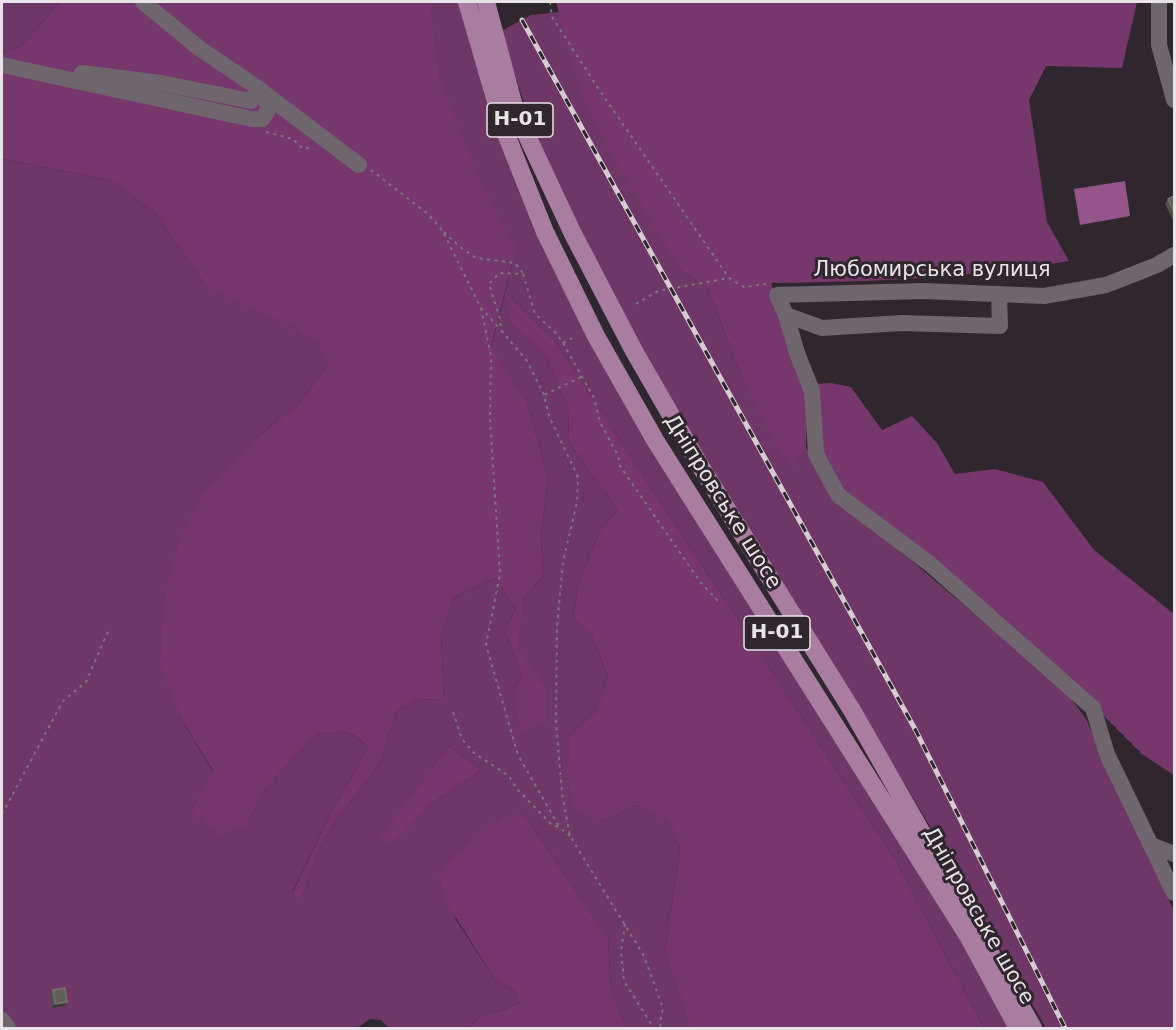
<!DOCTYPE html>
<html>
<head>
<meta charset="utf-8">
<style>
  body { margin:0 }
  #map { position:relative; width:1176px; height:1030px; overflow:hidden; background:#2f272d; font-family:"DejaVu Sans",sans-serif }
  canvas { display:block }
  .frame { position:absolute; inset:0; border:3px solid #e8e3e7; pointer-events:none }
</style>
</head>
<body>
<div id="map">
<canvas width="1176" height="1030"></canvas>
<div class="frame"></div>
</div>
<script>
const ctx = document.querySelector('canvas').getContext('2d');
ctx.lineJoin = 'round';
function fill(path, color) {
  ctx.fillStyle = color;
  ctx.fill(path, 'evenodd');
}
function trace(path, color, width, dash) {
  ctx.strokeStyle = color;
  ctx.lineWidth = width;
  ctx.lineCap = dash ? 'butt' : 'round';
  ctx.setLineDash(dash || []);
  ctx.stroke(path);
}
function label(font, color, halo, rows, align = 'center') {
  ctx.font = font + ' "DejaVu Sans",sans-serif';
  ctx.lineWidth = 6;
  ctx.setLineDash([]);
  ctx.textBaseline = 'middle';
  ctx.strokeStyle = halo;
  ctx.fillStyle = color;
  for (const [text, x, y, turn = 0] of rows) {
    ctx.save();
    ctx.translate(x, y);
    ctx.rotate((+turn || 0) * Math.PI / 180);
    ctx.textAlign = isNaN(turn) ? turn : align;
    if (halo) ctx.strokeText(text, 0, 0);
    ctx.fillText(text, 0, 0);
    ctx.restore();
  }
}
fill(new Path2D(`
  M2,2H60L22,45L2,54Z
  M212,2H469L504,129L596,336L1018,1028H984L895,859L555,341L507,293L509,322L547,358L568,407L569,443L618,510L601,529L579,581L573,618L592,636L608,677L596,711L569,736L606,820L636,805L669,819L680,848L665,952L693,1028H625V1024L611,990L608,938L524,814L455,918L495,980L514,990L519,1003L501,1011L484,1014L467,1028H389L381,1020L370,1019L357,1028H2V159L109,180L155,212L203,282L292,326L318,342L327,366L302,400L256,439L179,715L213,772L191,811L247,825L262,793L316,734C339,731 352,728 368,748L332,810L293,891L302,896L318,852L332,826L380,763L396,712L418,699L444,700L441,637L454,597L495,578L516,608L505,631L522,675L513,693L545,685L517,649L524,598L543,576L541,535L548,478L527,402L491,348L512,265ZM449,746L482,770L433,803L389,844L381,838Z
  M560,12L578,85L681,271L708,288L742,378L792,466L806,447L832,498L912,561L1067,693L1086,719L1174,911V1028H1046L938,840L817,637L693,439L577,232L529,119L501,31L531,15Z`), '#6f3767');
fill(new Path2D(`
  M60,2H430L438,75L483,188L516,248L491,347L527,402L548,478L541,535L543,576L524,598L518,649L545,685V722L522,733L513,693L522,675L505,631L516,608L495,578L454,597L441,637L444,700L418,699L396,712L380,763L332,826L318,852L302,896L297,898L293,892L332,810L368,748C353,728 338,731 316,734L262,793L247,825L220,835L191,811L213,771L179,715L160,662L165,594L179,542L203,495L256,439L302,400L327,366L318,343L292,326L229,298L203,282L155,212L109,180L2,159V54L22,45Z
  M556,2H1137L1122,68L1046,66L1029,100L1047,222L1069,261C970,278 871,282 771,283L806,394V447L793,467L779,449L742,378L708,288L681,271L606,144L578,85Z
  M506,292L555,341L895,859L984,1028H693L691,1026L665,952L680,848L669,820L636,805L606,820L578,813L568,783L569,736L596,711L608,677L592,636L573,618L579,581L601,529L618,510L569,443L568,407L547,358L509,322Z
  M831,383L851,387L882,430L912,416L937,443L955,474L995,469L1043,482L1094,550L1174,614V775L1142,754L1103,715L843,493L822,454L816,384Z
  M449,746L482,770L433,803L389,845L380,838Z
  M524,814L608,938L611,990L625,1024V1028H467L484,1014L501,1011L519,1003L514,990L495,980L445,900L439,874L451,859L502,817Z`), '#76376c');
fill(new Path2D(`
  M1125,181L1130,216L1080,225L1074,189Z`), '#95548a');
trace(new Path2D(`
  M550,2L552,17L598,88L729,278
  M266,132L293,139L303,149L312,147
  M371,170L428,214L442,230L481,308L501,330
  M444,232L460,247L476,258L515,263L523,273
  M636,304L658,291L729,278L744,287L765,284L768,287
  M481,308L491,356L490,418L500,574L486,645L518,755L560,828
  M563,343L576,336
  M581,377L544,395L549,416L578,477L577,502L563,562L557,626L556,722L562,793L570,836L644,956L663,1008L660,1023L661,1028
  M544,395L527,361L501,330L500,319L489,284L499,273L523,274L535,314L557,334L563,343L594,398L600,422L618,456L620,466L701,583L719,602
  M453,712L462,739L474,753L509,776L517,789L551,824L560,828L570,836
  M2,814L63,701L86,682L109,629
  M625,924L621,951L624,981L653,1027`), '#7c757a', 2, [3, 4.5]);
trace(new Path2D(`
  M1159,2V45L1174,100
  M2,65L252,119H262L268,110L267,101L261,90L199,48L143,2
  M82,73L161,83L251,101L256,97V87
  M261,91L359,165
  M1174,255L1157,265L1106,285L1044,296L923,291L777,295L786,315L797,353L812,391L816,454L838,495L930,564L1093,708L1107,754L1174,893
  M786,315L822,328L902,323L1000,326L999,294
  M1151,845L1174,854
  M2,1020L8,1028`), '#6f666d', 16);
trace(new Path2D(`
  M467,2L504,129L545,232L596,336L655,440L968,936L1018,1028
  M486,2L515,110L572,232L634,351L699,464L853,712L1033,1028`), '#a87da0', 18);
const rail = new Path2D(`
  M522,20L915,729L1065,1028`);
trace(rail, '#d3cdd2', 5);
trace(rail, '#2f272d', 3, [9]);
fill(new Path2D(`
  M1174,196V222L1165,204L1168,199Z
  M53,990L67,1002L64,1006L52,1008L50,994Z`), '#4f4f47');
fill(new Path2D(`
  M67,1002L64,1006L52,1008L55,1004Z`), '#3b3835');
const building = new Path2D(`
  M1174,196V212L1168,199Z
  M65,988L67,1002L55,1004L53,990Z`);
fill(building, '#5f5f58');
trace(building, '#74746f', 1.5);
for (const [x, y, w] of [
  [520,120,66],
  [777,633,66]
]) {
  const box = new Path2D();
  box.roundRect(x - w / 2, y - 17, w, 34, 4.5);
  ctx.fillStyle = '#2f272d';
  ctx.fill(box);
  trace(box, '#e8e3e7', 1.5);
}
label('bold 20px', '#e8e3e7', null, [
  ["Н-01",520,120],
  ["Н-01",777,633]
]);
label('21px', '#e8e3e7', '#2f272d', [
  ["Любомирська вулиця",932,271],
  ["Дніпровське шосе",722,502,58],
  ["Дніпровське шосе",978,916,60]
]);
</script>
</body>
</html>
